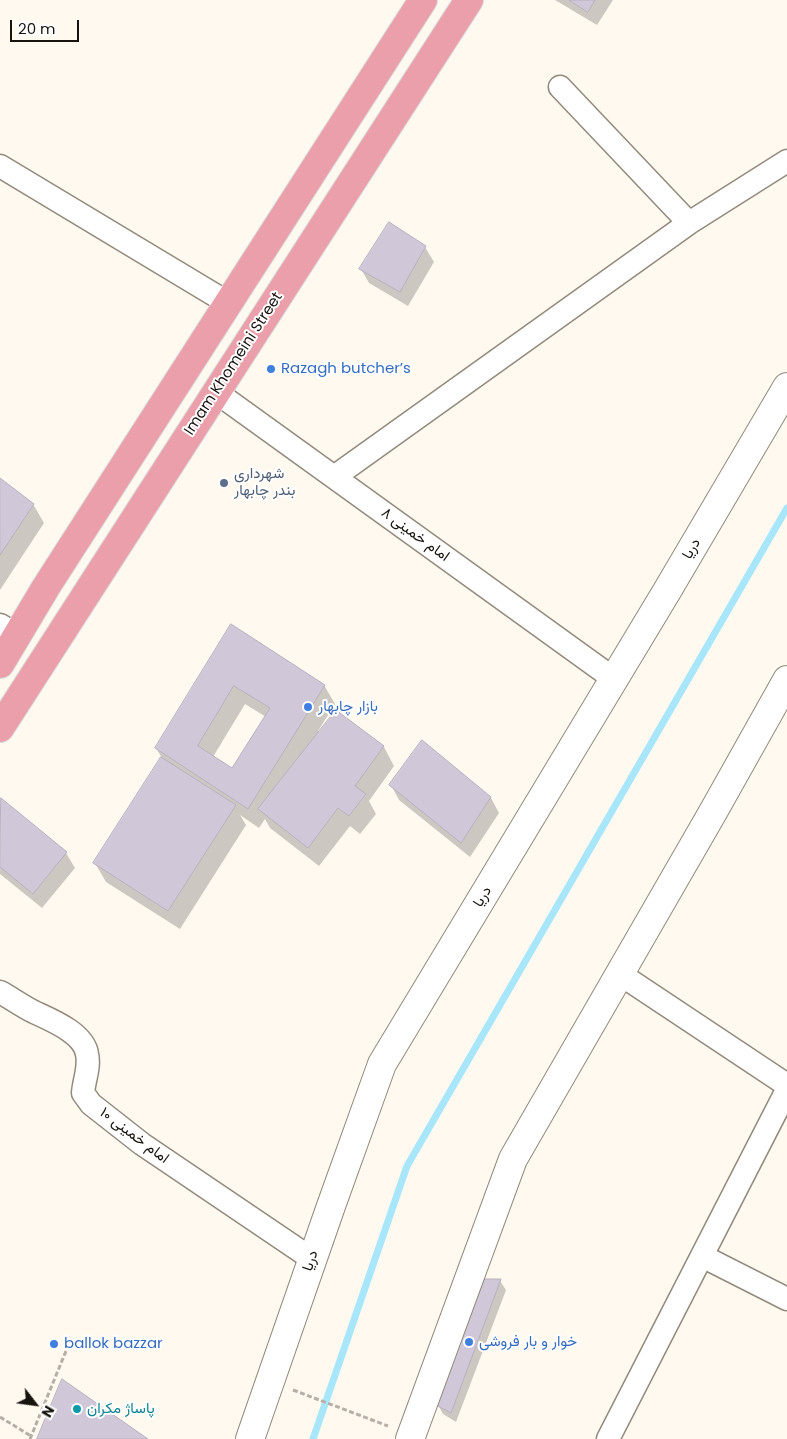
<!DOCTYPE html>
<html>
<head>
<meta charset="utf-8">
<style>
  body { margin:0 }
  #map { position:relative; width:787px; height:1439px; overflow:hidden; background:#fff9f0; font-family:Poppins,sans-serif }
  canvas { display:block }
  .north { position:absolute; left:10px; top:1379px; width:50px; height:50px; -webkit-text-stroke:4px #fff; paint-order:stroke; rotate:120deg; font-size:14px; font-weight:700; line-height:20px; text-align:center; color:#17140f }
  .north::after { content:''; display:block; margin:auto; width:18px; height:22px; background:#17140f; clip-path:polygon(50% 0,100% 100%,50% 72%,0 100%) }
  .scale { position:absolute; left:10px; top:20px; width:69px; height:22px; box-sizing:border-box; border:2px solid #17140f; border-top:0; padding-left:6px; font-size:15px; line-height:18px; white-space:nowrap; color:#17140f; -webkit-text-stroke:4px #fff; paint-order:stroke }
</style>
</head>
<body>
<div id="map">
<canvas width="787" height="1439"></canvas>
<div class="north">N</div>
<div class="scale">20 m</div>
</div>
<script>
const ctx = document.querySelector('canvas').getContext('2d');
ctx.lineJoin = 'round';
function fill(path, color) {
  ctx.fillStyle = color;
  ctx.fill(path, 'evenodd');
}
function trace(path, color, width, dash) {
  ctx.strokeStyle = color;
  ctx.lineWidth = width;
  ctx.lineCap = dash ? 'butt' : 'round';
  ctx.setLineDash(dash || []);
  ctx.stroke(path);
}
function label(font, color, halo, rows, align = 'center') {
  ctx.font = font + ' Poppins,Vazirmatn,sans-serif';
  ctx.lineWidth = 4;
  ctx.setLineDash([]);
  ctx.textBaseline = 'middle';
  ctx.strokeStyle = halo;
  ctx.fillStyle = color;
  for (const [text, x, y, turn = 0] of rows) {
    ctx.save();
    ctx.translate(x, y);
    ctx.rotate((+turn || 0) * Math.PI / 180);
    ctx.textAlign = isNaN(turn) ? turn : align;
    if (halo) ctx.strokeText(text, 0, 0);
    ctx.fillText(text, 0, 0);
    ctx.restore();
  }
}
fill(new Path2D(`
  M555,0H613L597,25Z
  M425,247L434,262L408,306L369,283L361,269Z
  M0,480L33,504L44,523L0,590Z
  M231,625L324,685L335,704L318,731L320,732L336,712L384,747L394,766L369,801L376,814L360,834L350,826L319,866L270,828L265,819L259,828L240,815L246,825L180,929L106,882L95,863L162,758L156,748ZM245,704L266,717L233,770L213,757Z
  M422,742L491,798L499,813L470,857L399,800L391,785Z
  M1,800L66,853L75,868L42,908L0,874Z
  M500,1281L506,1290L456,1422L443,1414L438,1405Z`), '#0003');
trace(new Path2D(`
  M313,1439L407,1166L787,508`), '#a8e6fb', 7);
const building = new Path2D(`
  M569,0H595L588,12Z
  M389,222L426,246L400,292L359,269Z
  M0,478L34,504L0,555Z
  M231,624L325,685L248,809L155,748ZM234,686L270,708L232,768L198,746Z
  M336,710L384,746L355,786L366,794L349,816L338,808L308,848L258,809Z
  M422,740L491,797L461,843L389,785Z
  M161,757L236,805L168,911L93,863Z
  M1,798L67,852L33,894L0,867Z
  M485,1279H501L451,1413L436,1405Z
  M62,1379L148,1439H37Z`);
fill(building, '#d0c8d8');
trace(building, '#b8b0bf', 1);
const minor = new Path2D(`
  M560,87L689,223
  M0,166L228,303
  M216,392L614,679
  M334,477L689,223L787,161
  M0,625L18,636
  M620,974L787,1085
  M0,992C11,998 22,1006 34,1012C51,1020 84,1033 87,1054C90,1067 84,1080 83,1093L91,1104L142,1144L312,1259
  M702,1256L787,1299
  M608,1439L787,1090`);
const tertiary = new Path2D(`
  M250,1439L331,1206L382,1064L667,591L787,387
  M410,1439L513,1159L713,812L787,680`);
const primary = new Path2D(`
  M0,664L46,587L423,0
  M0,728L469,0`);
trace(minor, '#928a7c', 25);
trace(tertiary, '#928a7c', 30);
trace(primary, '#dad9d9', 30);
trace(new Path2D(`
  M293,1390L388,1426
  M0,1417L31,1436
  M30,1439L66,1351`), '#b5afa8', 3, [5, 2.5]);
trace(minor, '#fff', 22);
trace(tertiary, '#fff', 28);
trace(primary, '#eb9faa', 28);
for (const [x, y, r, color] of [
  [271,369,5,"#3f7fe0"],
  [224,483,5,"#5c6f8a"],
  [308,707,5,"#3f7fe0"],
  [469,1342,5,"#3f7fe0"],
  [54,1344,5,"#3f7fe0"],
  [77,1409,5,"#0f9aa8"]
]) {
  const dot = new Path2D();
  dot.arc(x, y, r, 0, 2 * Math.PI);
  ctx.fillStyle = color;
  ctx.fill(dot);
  trace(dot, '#fff', 2);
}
label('15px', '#17140f', '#fff', [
  ["Imam Khomeini Street",234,364,-57],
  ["امام خمینی ۸",415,535,36],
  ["دریا",692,549,-60],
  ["دریا",483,897,-59],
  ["امام خمینی ۱۰",134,1136,37],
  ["دریا",311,1261,-71]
]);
label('15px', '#366cbe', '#fff', [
  ["Razagh butcher’s",281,369],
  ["بازار چابهار",318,707],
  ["خوار و بار فروشی",479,1342],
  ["ballok bazzar",64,1344]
], 'left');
label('15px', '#4e5e75', '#fff', [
  ["شهرداری",234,474],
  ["بندر چابهار",234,491]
], 'left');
label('15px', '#0d838f', '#fff', [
  ["پاساژ مکران",87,1409]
], 'left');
</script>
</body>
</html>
